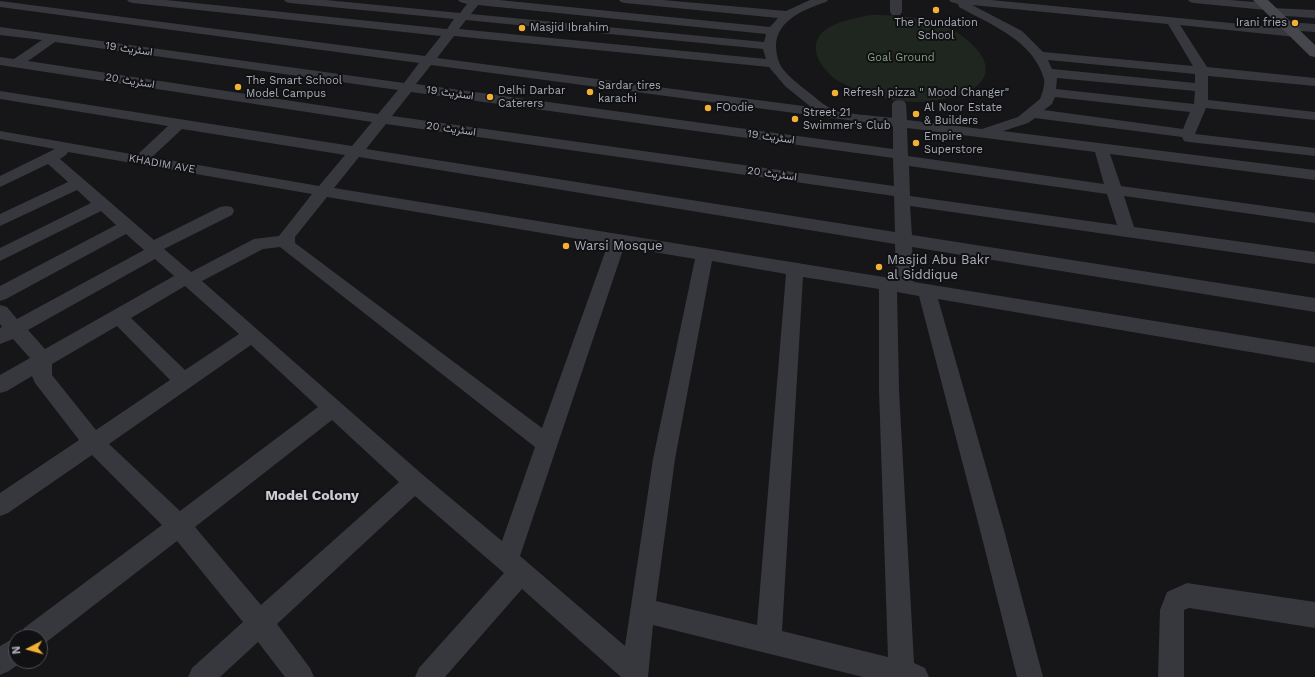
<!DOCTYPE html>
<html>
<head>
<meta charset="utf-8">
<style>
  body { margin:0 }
  #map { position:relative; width:1315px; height:677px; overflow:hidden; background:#161618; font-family:"Work Sans",sans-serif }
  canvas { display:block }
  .north { position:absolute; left:8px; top:629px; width:40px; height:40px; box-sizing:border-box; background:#111113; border:1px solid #4d4f55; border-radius:50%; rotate:264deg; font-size:11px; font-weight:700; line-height:16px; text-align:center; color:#a8adb8 }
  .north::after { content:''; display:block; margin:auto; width:14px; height:18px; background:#f2b134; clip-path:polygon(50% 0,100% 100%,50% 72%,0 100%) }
</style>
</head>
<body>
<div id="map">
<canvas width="1315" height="677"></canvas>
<div class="north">N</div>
</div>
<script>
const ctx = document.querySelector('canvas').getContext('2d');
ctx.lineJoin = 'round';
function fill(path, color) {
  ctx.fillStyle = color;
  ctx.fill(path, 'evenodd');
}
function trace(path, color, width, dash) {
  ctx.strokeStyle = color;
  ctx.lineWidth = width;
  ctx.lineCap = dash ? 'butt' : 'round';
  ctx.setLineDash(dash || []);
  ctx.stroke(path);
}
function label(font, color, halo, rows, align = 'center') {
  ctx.font = font + ' "Work Sans",Vazirmatn,sans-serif';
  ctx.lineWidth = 4;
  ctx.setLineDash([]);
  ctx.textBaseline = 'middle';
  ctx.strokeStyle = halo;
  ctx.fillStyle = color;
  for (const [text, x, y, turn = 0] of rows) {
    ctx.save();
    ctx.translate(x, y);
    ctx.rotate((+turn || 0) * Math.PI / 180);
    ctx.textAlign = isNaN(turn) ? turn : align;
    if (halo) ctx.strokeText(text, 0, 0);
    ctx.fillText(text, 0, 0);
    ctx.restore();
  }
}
fill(new Path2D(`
  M871,15C898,15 926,17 951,29C973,41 1005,70 971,90C959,97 944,99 930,101C901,105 868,96 842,83C821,72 802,42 830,27C843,20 856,18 871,15Z`), '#1e261f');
fill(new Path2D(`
  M127,0H166L447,29L454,19L290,3L286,2L284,0H326L460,13L467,4L460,2L458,0H499L770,27L778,18L625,3L621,2L619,0H663L786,11L810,0H828L826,2C805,9 777,20 776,45C776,53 778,62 782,68C789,77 798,84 807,91C815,97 823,105 832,109C840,114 880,116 892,118V104L894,101L899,100L904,101L906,104L907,120L982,129L1018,117L1040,99C1042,94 1045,85 1044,79C1033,40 991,25 959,7L958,4L951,2L949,0H991L1283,28L1282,26L1284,23L1288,22L1315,24V32L1300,31L1302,33L1300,36L1296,37L1180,25L1207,67L1315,78V86L1208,76V100L1315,112V120L1206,108L1195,134L1315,148V156L1189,142L1184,141L1182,137L1035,118L1028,123L1003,131L1315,170V180L1110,154L1121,186L1315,213V223L1124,196L1134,227L1315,252V264L910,206L912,235L1315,298V312L912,247L914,282L1315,347V363L938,299L1004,530L1043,677H1017L980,530L919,296L897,292L899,390L914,663L925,668L929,677H863L653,625L648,677H621L522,589L445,677H415L419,668L504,573L415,496L277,624L310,668L314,677H285L258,642L220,677H188L192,668L243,622L177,541L40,647V637H20L24,628L162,525L92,455L8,513L0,516V493L79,440L35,383L32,376L7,391L0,393V375L30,358L13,339L0,344V328L2,327L0,324V305L7,307L17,319L144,250L126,234L6,299L0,301V286L116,225L101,211L0,261V248L91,203L77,190L0,226V214L68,182L48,164L0,187V176L55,149L0,139V131L137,155L168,126L0,99V91L352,146L372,122L0,65V57L14,59L42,40L0,35V27L404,83L419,63L0,7V1L425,56L441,36L133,3L129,2ZM478,5L766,34L764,42L471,14ZM972,5L1168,24L1193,66L1043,52L1022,31ZM466,20L763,49L766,59L459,29ZM454,36L769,67L785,86L811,107L437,58ZM55,42L398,90L378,114L28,61ZM1048,60L1195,74V83L1052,69ZM431,65L893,126V149L416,84ZM1057,78L1195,91L1194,103V104L1056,89ZM411,92L893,158L894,186L392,116ZM1055,97L1190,112L1183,129L1044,110L1052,104ZM386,124L894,196L895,232L366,149ZM907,128L1095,152L1104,184L908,156ZM182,129L345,155L319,186L152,157ZM68,152L312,194L279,236L254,239L191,272L164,249L232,215L234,211L232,207L226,206L220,207L154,240L60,159L66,155ZM359,157L895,244L896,279L334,188ZM909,166L1107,194L1117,225L910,196ZM327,197L608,244L542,428L295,243V237ZM280,247L535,447L502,541L423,475L202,281L263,249ZM624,247L695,259L653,459L625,646L520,556ZM155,259L174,276L45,349L28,330ZM712,261L786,274L757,625L656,601L675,459ZM803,277L879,289V390L888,657L782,631ZM185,286L239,334L185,370L131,318ZM117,326L170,380L96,430L52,375V364ZM251,345L318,407L180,511L109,444ZM332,420L399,482L261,605L195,527Z
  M890,0H902V12L900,15H892L890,12Z
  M1188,0H1230L1267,3L1271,5L1272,8L1315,10V18L1271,15L1267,14L1266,10L1194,3L1190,2Z
  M1187,583L1315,602V628L1189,608L1184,610V677H1158L1160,610L1167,592Z
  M16,637V661H23L9,671L0,675V646Z`), '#37383d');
fill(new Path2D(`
  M1253,0H1268L1315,45V57L1310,56Z`), '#45474d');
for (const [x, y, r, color] of [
  [936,10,4,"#f2b134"],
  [1295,23,4,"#f2b134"],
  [522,28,4,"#f2b134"],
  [238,87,4,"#f2b134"],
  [590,92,4,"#f2b134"],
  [835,93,4,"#f2b134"],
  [490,97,4,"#f2b134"],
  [708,108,4,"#f2b134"],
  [916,114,4,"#f2b134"],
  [795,119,4,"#f2b134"],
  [916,143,4,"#f2b134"],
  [566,246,4,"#f2b134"],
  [879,267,4,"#f2b134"]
]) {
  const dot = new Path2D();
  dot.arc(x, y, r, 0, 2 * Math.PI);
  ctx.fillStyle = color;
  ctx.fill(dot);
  trace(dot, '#111113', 1.5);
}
label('11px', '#a8adb8', '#111113', [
  ["The Foundation",936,23,"center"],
  ["School",936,36,"center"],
  ["Irani fries",1287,23,"right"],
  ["Masjid Ibrahim",530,28],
  ["The Smart School",246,81],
  ["Model Campus",246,94],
  ["Sardar tires",598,86],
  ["karachi",598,99],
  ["Delhi Darbar",498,91],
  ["Caterers",498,104],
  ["Refresh pizza \" Mood Changer\"",843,93],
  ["FOodie",716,108],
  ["Al Noor Estate",924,108],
  ["& Builders",924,121],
  ["Street 21",803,113],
  ["Swimmer's Club",803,126],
  ["Empire",924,137],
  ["Superstore",924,150]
], 'left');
label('11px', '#a8adb8', '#111113', [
  ["اسٹریٹ 19",129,49,8],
  ["اسٹریٹ 20",130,81,9],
  ["اسٹریٹ 19",450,93,8],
  ["اسٹریٹ 20",451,129,8],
  ["اسٹریٹ 19",771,137,8],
  ["KHADIM AVE",162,164,10],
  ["اسٹریٹ 20",772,174,8]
]);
label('11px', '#7fa381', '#111113', [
  ["Goal Ground",901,58]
]);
label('13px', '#a8adb8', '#111113', [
  ["Warsi Mosque",574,246],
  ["Masjid Abu Bakr",887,260],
  ["al Siddique",887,275]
], 'left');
label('bold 14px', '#c9ccd4', '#111113', [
  ["Model Colony",312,496]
]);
</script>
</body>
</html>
